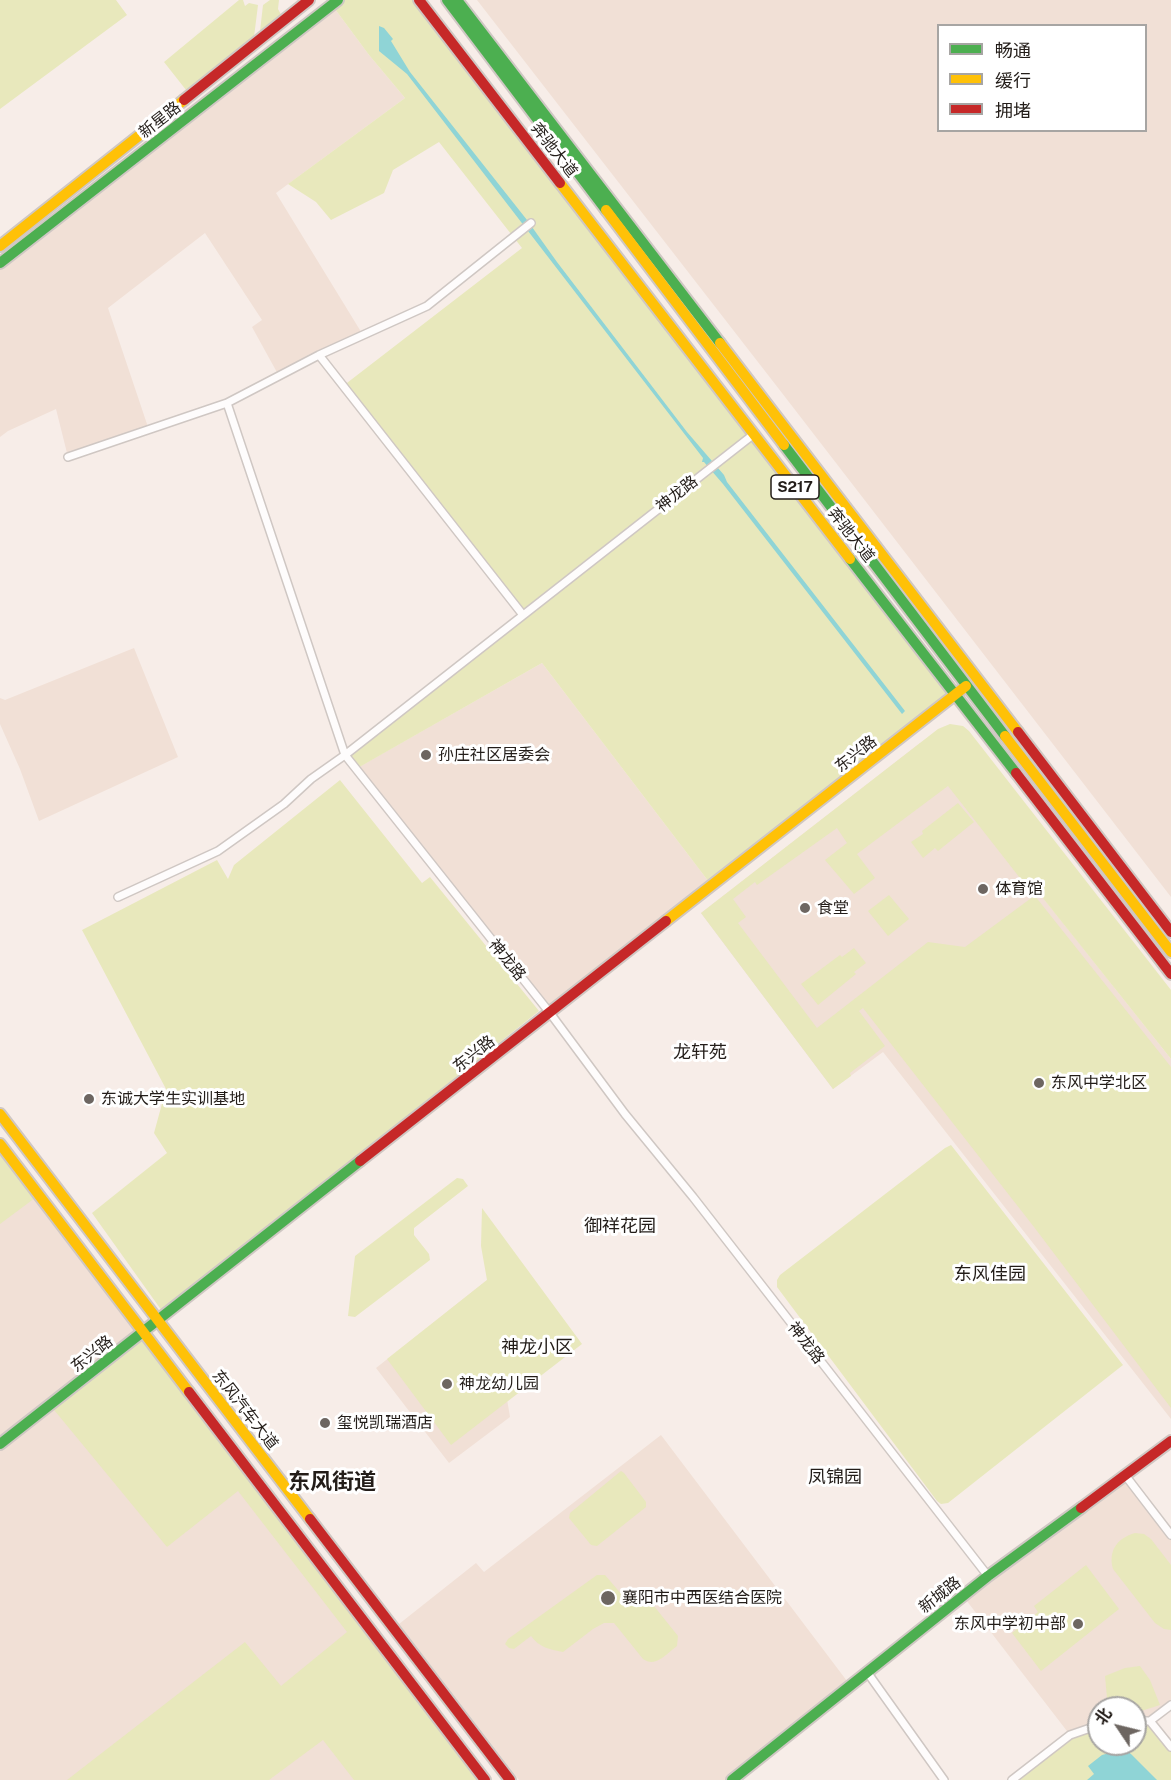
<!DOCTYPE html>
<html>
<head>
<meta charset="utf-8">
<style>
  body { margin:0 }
  #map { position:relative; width:1171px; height:1780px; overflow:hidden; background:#f7ede8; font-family:"Public Sans","Noto Sans SC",sans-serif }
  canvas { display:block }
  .legend { position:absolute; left:937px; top:24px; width:210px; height:108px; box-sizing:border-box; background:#fff; border:2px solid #a7a5a3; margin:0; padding:8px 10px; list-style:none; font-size:18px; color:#231d19 }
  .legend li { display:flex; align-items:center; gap:12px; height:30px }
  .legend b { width:30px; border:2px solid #a7a5a3 }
  .north { position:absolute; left:1087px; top:1696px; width:60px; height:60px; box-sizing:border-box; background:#fff; border:2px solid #a7a5a3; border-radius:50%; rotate:305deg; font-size:16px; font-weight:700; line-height:24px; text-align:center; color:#231d19 }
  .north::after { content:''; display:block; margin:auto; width:21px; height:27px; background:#6d6661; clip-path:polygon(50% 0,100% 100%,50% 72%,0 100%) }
</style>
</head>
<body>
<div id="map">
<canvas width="1171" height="1780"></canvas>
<ul class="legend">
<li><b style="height:8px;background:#4caf50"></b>畅通</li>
<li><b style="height:8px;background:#ffc107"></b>缓行</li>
<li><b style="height:8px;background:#c62828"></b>拥堵</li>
</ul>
<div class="north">北</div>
</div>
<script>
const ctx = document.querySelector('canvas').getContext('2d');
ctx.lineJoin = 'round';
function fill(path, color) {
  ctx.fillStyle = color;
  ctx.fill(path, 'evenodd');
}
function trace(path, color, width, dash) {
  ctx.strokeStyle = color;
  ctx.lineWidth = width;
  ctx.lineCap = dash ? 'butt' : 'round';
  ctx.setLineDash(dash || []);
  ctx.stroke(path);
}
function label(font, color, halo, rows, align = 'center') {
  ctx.font = font + ' "Public Sans","Noto Sans SC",sans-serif';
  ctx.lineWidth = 6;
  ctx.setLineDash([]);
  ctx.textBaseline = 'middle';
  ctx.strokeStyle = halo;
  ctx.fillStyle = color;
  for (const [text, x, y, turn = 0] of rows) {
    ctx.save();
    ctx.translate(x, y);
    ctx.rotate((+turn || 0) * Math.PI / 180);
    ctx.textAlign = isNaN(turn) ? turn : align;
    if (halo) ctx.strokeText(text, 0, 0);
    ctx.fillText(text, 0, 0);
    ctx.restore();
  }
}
fill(new Path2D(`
  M477,0H1171V897L782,393ZM938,26H1146V130H938Z
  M332,5L369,55L405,98L276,193L363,335L279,376L252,327L262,320L205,233L108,308L149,430L68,457L56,409L8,431L0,437V263Z
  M134,648L178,757L39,821L20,769L0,724V698L5,700Z
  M542,663L712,886L550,1013L359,767Z
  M920,743L1171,1059V1419L883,1052L833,1089L701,913Z
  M0,1144L485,1780H0Z
  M487,1280L510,1417L449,1463L376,1368Z
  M661,1435L850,1685L732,1780H519L399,1624L476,1563L484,1572Z
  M1125,1475L1171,1535V1705L1150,1721H1135V1708H1099V1725L1070,1735L963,1596Z`), '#f1e0d6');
fill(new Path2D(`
  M0,0H116L127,15L0,109Z
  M239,0H243L245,6L249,3L258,5L253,45L190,95L164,62Z
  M270,0H279L278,9L284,20L259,40L263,5Z
  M338,0H419L955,695L712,886L542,663L356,769L345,755L523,615L343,386L522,248L439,142L393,170L384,193L331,220L316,202L288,184L405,98L369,55L332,5Z
  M950,724L963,726L969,731L1171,990V1059L1038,892L1035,896L1171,1067V1408L1034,1227L863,1008L859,1011L885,1046L850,1073L851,1076L833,1089L701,913L938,729ZM948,786L1034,896L965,947L928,942L817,1028L738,923L746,917L733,899L755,882L757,885L837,828L847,843L825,860L854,894L875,878L857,854Z
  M340,780L422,883L430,877L539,1011L162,1311L92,1213L167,1153L154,1133L166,1089L82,930L217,860L228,879L234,865Z
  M958,803L974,822L938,851L935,848L923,858L911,842L923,834L922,831Z
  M889,895L909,919L888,936L868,911Z
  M854,948L866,963L854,972L856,974L818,1005L801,984L840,955L842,957Z
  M0,1144L39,1195L0,1224Z
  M951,1145L1123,1365L948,1503L941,1504L937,1501L777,1287V1280L780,1275L945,1148Z
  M457,1178L463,1179L468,1186L414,1228V1235L429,1254L430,1260L355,1317L348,1316L355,1256Z
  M482,1208L582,1344L451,1445L387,1359L487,1280L481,1246Z
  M143,1333L485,1780H354L323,1740L269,1780H67L245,1642L281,1686L347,1632L238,1491L167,1547L50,1405Z
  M621,1471L624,1473L646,1502V1507L597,1546L591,1545L569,1518L570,1513Z
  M1135,1533L1144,1534L1151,1539L1171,1565V1630L1164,1629L1155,1623L1113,1569C1108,1551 1117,1538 1135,1533Z
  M1086,1565L1119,1609L1041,1671L1012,1633L1038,1612L1034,1606Z
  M597,1575H605L623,1596H646L678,1636L677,1646C666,1654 656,1668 643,1659L614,1623H604L593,1629L563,1652C549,1649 540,1648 531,1636L514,1649L509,1648L505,1644L508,1639Z
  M1140,1666L1150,1680L1160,1705L1135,1713V1708H1099V1715L1097,1711L1107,1698L1105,1676L1125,1668Z
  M1135,1721H1150L1171,1747V1780H1012L1070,1735L1099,1725V1744H1135Z`), '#e8e8bc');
fill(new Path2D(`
  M379,26L384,28L393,39L391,41L410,72L527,220L557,262L687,432L724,475L727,482L905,711L902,714L723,484L704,462H702L703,458L407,74L379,51Z
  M1124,1749L1131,1754L1157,1780H1087L1094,1774L1088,1766L1102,1755Z`), '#8fd4d6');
const street = new Path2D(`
  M754,434L345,755L550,1013L625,1114L693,1197L988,1576
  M68,457L227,403L319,355
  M523,615L319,355L427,306L531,223
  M118,897L218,851L284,804L311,779L345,755L227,403
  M1125,1475L1171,1535
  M867,1672L944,1780
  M1135,1721H1150L1171,1705
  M1150,1721L1171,1747
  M1012,1780L1070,1735L1099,1725`);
const fast = new Path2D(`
  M447,0L606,210
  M457,0L720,343
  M0,263L338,0
  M784,445L1005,736
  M850,559L1016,773
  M0,1444L360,1161
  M732,1780L988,1576L1081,1508`);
const slow = new Path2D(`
  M560,183L850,559
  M606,210L784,445
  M0,246L184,100
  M720,343L1018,732
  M1005,736L1171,952
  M666,921L966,686
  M0,1114L310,1519
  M0,1144L189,1392`);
const jam = new Path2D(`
  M419,0L560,183
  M184,100L309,0
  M1018,732L1171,932
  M1016,773L1171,974
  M360,1161L666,921
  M189,1392L485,1780
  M1081,1508L1171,1441
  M310,1519L510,1780`);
trace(street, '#cfc7c3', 10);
trace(fast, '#cfc7c3', 14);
trace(slow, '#cfc7c3', 14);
trace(jam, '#cfc7c3', 14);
trace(street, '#fefcfc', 7);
trace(fast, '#4caf50', 10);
trace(slow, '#ffc107', 10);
trace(jam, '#c62828', 10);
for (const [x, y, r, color] of [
  [426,755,6,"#6d6661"],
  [983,889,6,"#6d6661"],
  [805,908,6,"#6d6661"],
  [1039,1083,6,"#6d6661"],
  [89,1099,6,"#6d6661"],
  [447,1384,6,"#6d6661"],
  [325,1423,6,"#6d6661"],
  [608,1598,8,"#6d6661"],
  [1078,1624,6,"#6d6661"]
]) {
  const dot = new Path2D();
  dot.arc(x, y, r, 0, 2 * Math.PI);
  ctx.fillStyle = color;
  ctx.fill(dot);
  trace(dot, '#fff', 2);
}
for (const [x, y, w] of [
  [795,487,48]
]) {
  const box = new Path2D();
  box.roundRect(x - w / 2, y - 12, w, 24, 4.5);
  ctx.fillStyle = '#fff';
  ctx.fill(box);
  trace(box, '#231d19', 1.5);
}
label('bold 15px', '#231d19', null, [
  ["S217",795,487]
]);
label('16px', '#231d19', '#fff', [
  ["新星路",160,120,-38],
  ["奔驰大道",554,150,52],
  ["神龙路",677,494,-38],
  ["奔驰大道",851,535,52],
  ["东兴路",856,754,-38],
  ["神龙路",507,960,51],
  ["东兴路",474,1054,-38],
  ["神龙路",806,1343,52],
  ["东兴路",92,1354,-38],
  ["东风汽车大道",245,1410,52],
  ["新城路",940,1595,-38]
]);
label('16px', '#231d19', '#fff', [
  ["孙庄社区居委会",438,755],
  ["体育馆",995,889],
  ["食堂",817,908],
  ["东风中学北区",1051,1083],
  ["东诚大学生实训基地",101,1099],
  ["神龙幼儿园",459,1384],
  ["玺悦凯瑞酒店",337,1423],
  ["襄阳市中西医结合医院",622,1598],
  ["东风中学初中部",1066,1624,"right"]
], 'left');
label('18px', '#231d19', '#fff', [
  ["龙轩苑",700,1052],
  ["御祥花园",620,1226],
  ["东风佳园",990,1274],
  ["神龙小区",537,1347],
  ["凤锦园",835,1477]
]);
label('bold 22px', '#231d19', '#fff', [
  ["东风街道",332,1482]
]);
</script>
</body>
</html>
